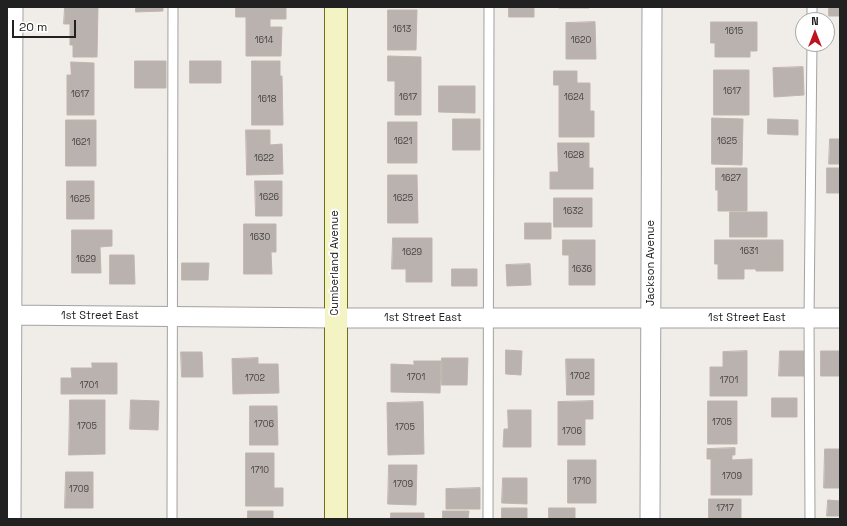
<!DOCTYPE html>
<html>
<head>
<meta charset="utf-8">
<style>
  body { margin:0 }
  #map { position:relative; width:847px; height:526px; overflow:hidden; background:#f0ede8; font-family:"Space Grotesk",sans-serif }
  canvas { display:block }
  .frame { position:absolute; inset:0; border:8px solid #212121; pointer-events:none }
  .north { position:absolute; left:795px; top:12px; width:40px; height:40px; box-sizing:border-box; background:#fff; border:1px solid #a6a6a6; border-radius:50%; rotate:0deg; font-size:11px; font-weight:700; line-height:16px; text-align:center; color:#212121 }
  .north::after { content:''; display:block; margin:auto; width:14px; height:18px; background:#be1420; clip-path:polygon(50% 0,100% 100%,50% 72%,0 100%) }
  .scale { position:absolute; left:12px; top:20px; width:64px; height:18px; box-sizing:border-box; border:2px solid #212121; border-top:0; padding-left:5px; font-size:12px; line-height:14px; white-space:nowrap; color:#212121; -webkit-text-stroke:3px #fff; paint-order:stroke }
</style>
</head>
<body>
<div id="map">
<canvas width="847" height="526"></canvas>
<div class="frame"></div>
<div class="north">N</div>
<div class="scale">20 m</div>
</div>
<script>
const ctx = document.querySelector('canvas').getContext('2d');
ctx.lineJoin = 'round';
function fill(path, color) {
  ctx.fillStyle = color;
  ctx.fill(path, 'evenodd');
}
function trace(path, color, width, dash) {
  ctx.strokeStyle = color;
  ctx.lineWidth = width;
  ctx.lineCap = dash ? 'butt' : 'round';
  ctx.setLineDash(dash || []);
  ctx.stroke(path);
}
function label(font, color, halo, rows, align = 'center') {
  ctx.font = font + ' "Space Grotesk",sans-serif';
  ctx.lineWidth = 4;
  ctx.setLineDash([]);
  ctx.textBaseline = 'middle';
  ctx.strokeStyle = halo;
  ctx.fillStyle = color;
  for (const [text, x, y, turn = 0] of rows) {
    ctx.save();
    ctx.translate(x, y);
    ctx.rotate((+turn || 0) * Math.PI / 180);
    ctx.textAlign = isNaN(turn) ? turn : align;
    if (halo) ctx.strokeText(text, 0, 0);
    ctx.fillText(text, 0, 0);
    ctx.restore();
  }
}
const building = new Path2D(`
  M65,7H98L97,57H73V45H70V24H64Z
  M136,7H163V11L136,12Z
  M236,7H286V19H270V27H282L281,56H246V17H236Z
  M509,7H534V17H509Z
  M559,7H589V8H559Z
  M829,7H840V16H829Z
  M388,10H417L416,50H388Z
  M595,22L596,59H566V23Z
  M711,22H757V51H750V57H715V43H711Z
  M388,56L421,57V115H395V81H388Z
  M135,61H166V88H135Z
  M190,61H221V83H190Z
  M252,61H280V76H282L283,125H252Z
  M71,62L94,63V115H67V75H71Z
  M803,67L804,95L774,97L773,68Z
  M714,70H749V115H714Z
  M554,71H577V83H590V111H594V137H559V85H554Z
  M439,86H475V113L439,112Z
  M712,118L743,119L742,165L712,164Z
  M453,119H480V150H453Z
  M768,119L798,120V135L768,134Z
  M66,120H96V166H66Z
  M388,122H417V163H388Z
  M246,130H270V145L282,144L283,174L247,175Z
  M830,139H840V164H829Z
  M558,143H589V168H593V189H550V172H558Z
  M716,168H747V211H718V190H716Z
  M827,168H840V193H827Z
  M388,175H417L418,223H388Z
  M67,181H94V219H67Z
  M255,181H282V216H256Z
  M554,198H592V227H554Z
  M730,212H767V237H730Z
  M525,223H551V239H525Z
  M244,224H276V252H271L272,274H244Z
  M72,230H112V246L100,247L101,273H72Z
  M393,238H432V282H406V269H392Z
  M563,240H595V285H569V255H563Z
  M715,240H783V271H756V269H744V279H718V264H715Z
  M110,255H134L135,284H110Z
  M182,263H209L208,280H182Z
  M530,264L531,285L507,286L506,265Z
  M452,269H477V286H452Z
  M506,350L522,351L521,375L506,374Z
  M747,351V396H710V367H723V352Z
  M780,351H805V376H779Z
  M821,351H840V376H821Z
  M181,352H202L203,377H182Z
  M258,358V364H278L279,393L233,394L232,359Z
  M442,358H468L467,385H442Z
  M566,359H594V395H567Z
  M414,361H441L440,393L391,392V364L414,365Z
  M92,363H117V394H61V378H72L71,368H92Z
  M772,398H797V417H772Z
  M70,400H105V454L69,455Z
  M131,400L159,401L158,430L130,429Z
  M593,401V419H585V445H558V402Z
  M708,401H737V444H708Z
  M423,402L424,454L388,455L387,403Z
  M250,406H277L278,445H250Z
  M508,410H531V447H503L504,429H508Z
  M735,448V455H732V460L752,459V495H711V459H707V449Z
  M825,449H840V488H824Z
  M246,453H274V488H283V506H246Z
  M568,460H596V503H568Z
  M389,465H417L416,505L388,504Z
  M66,472H93V508H65Z
  M503,478H527V504L502,503Z
  M480,488V509H446V489Z
  M709,499H741V519H709Z
  M828,500L840,501V516H827Z
  M502,508H527V519H502Z
  M549,508H575V519H549Z
  M248,511H273V519H248Z
  M443,511H469L468,519H443Z
  M391,513H424V519H391Z`);
fill(building, '#bab2ae');
trace(building, '#c1b4ac', 1);
const lane = new Path2D(`
  M812,20V7
  M172,519L173,7
  M488,519L489,7
  M810,519L809,318L812,44`);
const street = new Path2D(`
  M7,315L335,318H840
  M11,519L13,7
  M650,519L652,7`);
const secondary = new Path2D(`
  M336,519V7`);
trace(lane, '#a2a2a2', 11);
trace(street, '#a2a2a2', 21);
trace(secondary, '#6c7010', 24);
trace(lane, '#fff', 9);
trace(street, '#fff', 19);
trace(secondary, '#f4f3c3', 22);
label('9px', '#474544', null, [
  ["1613",402,30],
  ["1615",734,32],
  ["1614",264,41],
  ["1620",581,41],
  ["1617",732,92],
  ["1617",80,95],
  ["1617",408,98],
  ["1624",574,98],
  ["1618",267,100],
  ["1621",403,142],
  ["1625",727,142],
  ["1621",81,143],
  ["1628",574,156],
  ["1622",264,159],
  ["1627",731,179],
  ["1626",269,198],
  ["1625",403,199],
  ["1625",80,200],
  ["1632",573,212],
  ["1630",260,238],
  ["1631",749,252],
  ["1629",412,253],
  ["1629",86,260],
  ["1636",582,270],
  ["1702",580,377],
  ["1701",416,378],
  ["1702",255,379],
  ["1701",729,381],
  ["1701",89,386],
  ["1705",722,423],
  ["1706",264,425],
  ["1705",87,427],
  ["1705",405,428],
  ["1706",572,432],
  ["1710",260,471],
  ["1709",732,477],
  ["1710",582,482],
  ["1709",403,485],
  ["1709",79,490],
  ["1717",725,509]
]);
label('11px', '#212121', '#fff', [
  ["Cumberland Avenue",335,263,-90],
  ["Jackson Avenue",651,263,-90],
  ["1st Street East",100,316],
  ["1st Street East",423,318],
  ["1st Street East",747,318]
]);
</script>
</body>
</html>
